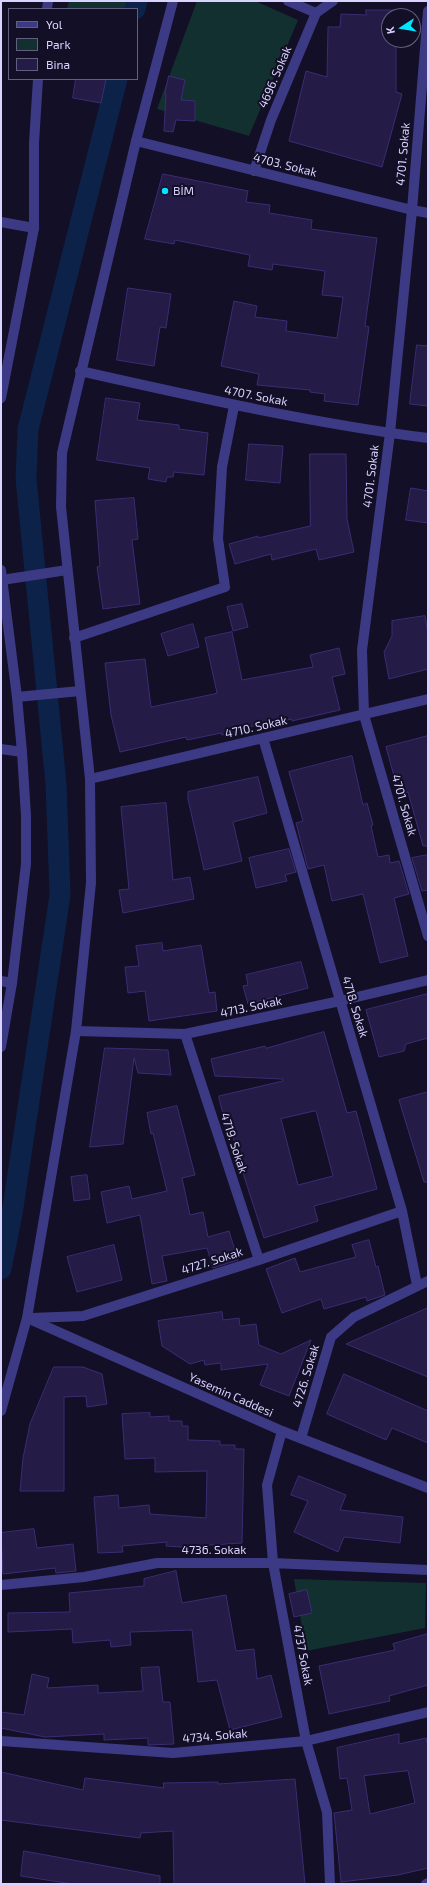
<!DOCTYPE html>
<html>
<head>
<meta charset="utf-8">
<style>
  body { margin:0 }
  #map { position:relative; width:429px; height:1885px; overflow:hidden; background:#130f26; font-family:"Exo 2",sans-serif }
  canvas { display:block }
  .frame { position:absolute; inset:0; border:2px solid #d9d4ff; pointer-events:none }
  .legend { position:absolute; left:8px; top:8px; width:130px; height:72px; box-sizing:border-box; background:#130f26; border:1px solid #625e7d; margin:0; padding:5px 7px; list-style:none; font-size:12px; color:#d9d4ff }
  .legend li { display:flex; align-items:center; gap:8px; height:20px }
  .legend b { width:20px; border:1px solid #625e7d }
  .north { position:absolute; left:381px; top:8px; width:40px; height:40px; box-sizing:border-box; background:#130f26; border:1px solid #625e7d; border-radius:50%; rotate:258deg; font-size:11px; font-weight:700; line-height:16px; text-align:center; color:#d9d4ff }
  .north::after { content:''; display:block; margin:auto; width:14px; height:18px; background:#00e5ff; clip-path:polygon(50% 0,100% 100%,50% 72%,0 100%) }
</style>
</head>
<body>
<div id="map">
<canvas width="429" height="1885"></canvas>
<div class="frame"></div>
<ul class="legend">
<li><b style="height:5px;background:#3d3a85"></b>Yol</li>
<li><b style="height:11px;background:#12302f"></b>Park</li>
<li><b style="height:11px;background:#241b47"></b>Bina</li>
</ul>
<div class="north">K</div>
</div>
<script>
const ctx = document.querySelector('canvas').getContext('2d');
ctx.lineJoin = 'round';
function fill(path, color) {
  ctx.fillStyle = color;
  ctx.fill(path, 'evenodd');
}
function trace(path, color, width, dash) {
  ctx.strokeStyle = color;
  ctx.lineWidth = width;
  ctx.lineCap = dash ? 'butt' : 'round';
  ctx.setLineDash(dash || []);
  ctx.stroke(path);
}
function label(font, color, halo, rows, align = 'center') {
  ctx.font = font + ' "Exo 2",sans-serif';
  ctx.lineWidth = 4;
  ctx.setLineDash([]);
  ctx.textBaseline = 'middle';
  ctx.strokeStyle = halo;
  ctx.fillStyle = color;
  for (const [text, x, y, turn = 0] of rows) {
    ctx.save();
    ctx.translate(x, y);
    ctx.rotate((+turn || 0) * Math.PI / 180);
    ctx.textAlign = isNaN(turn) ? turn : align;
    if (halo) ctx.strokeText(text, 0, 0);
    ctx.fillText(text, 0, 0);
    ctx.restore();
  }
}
fill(new Path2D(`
  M69,1H127L125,9H67Z
  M197,1H255L298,20L249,136L157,109Z
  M294,1579L426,1583L425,1628L306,1651Z`), '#12302f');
trace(new Path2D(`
  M135,9L137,1
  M1,1269L12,1214L60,895L56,784L26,479L28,429L117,79`), '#0c2248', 21);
const building = new Path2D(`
  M366,10H397V16H389V40H396V92L402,94L382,167L289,141L306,71L327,77L328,27H340L341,14L366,15Z
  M169,76L185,80L181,100L195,101V121L176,120L173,132L164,131L166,94H165Z
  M76,79H106L101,103L73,98Z
  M163,174L248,191L246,202L270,205L269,213L312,220L311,229L377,238L365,326L369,327L358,405L324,401L325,394L310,392V390L257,385L259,374L221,366L234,301L257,306L255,317L287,321L286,331L337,338L343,297L322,295L325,271L273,264L272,270L248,266L250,255L175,240L174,244L145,239Z
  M128,288L171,294L166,328L160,327L154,366L117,360Z
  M417,345L428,346V406L410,404Z
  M106,398L140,403L137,420L179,425V429L208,433L204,475L174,472L173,477H167L166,482L148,479L150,468L97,460Z
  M249,444L283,446L280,483L246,480Z
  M310,454H346L347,519L354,552L319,560L316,549L272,560L271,554L235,564L229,544L258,536V538L310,526Z
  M411,488L428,491V523L406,520Z
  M134,498L138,539L132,540L140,604L103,609L97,567L100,566L95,501Z
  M242,604L248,627L233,631L227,607Z
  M425,616L428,633V669L389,679L384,652L392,636V621Z
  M193,624L199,647L168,656L161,634Z
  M232,632L242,680L313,667L310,655L339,648L345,674L332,677L340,710L292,721V719L247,727V730L222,735L221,733L187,740L186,737L120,752L111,715L105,663L145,659L151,707L214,694L217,693L205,638Z
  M428,736V846H423L408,792L399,794L386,747Z
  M352,756L363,805L367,803L373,825L371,826L378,857L389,855L390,863L399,861L409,894L394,898L408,956L380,963L363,894L332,901L324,865L308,869L296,823L303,821L289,772Z
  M258,777L267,813L233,822L242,861L204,870L188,799V792Z
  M166,803L173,880L190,877L194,899L123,913L119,890L129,889L121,807Z
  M289,849L296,872L285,875L287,881L256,888L249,858Z
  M428,855V890L422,891L412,858Z
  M162,943L163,951L201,945L209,993L215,992L217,1011L149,1021L145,991L128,993L125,967L139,966L136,946Z
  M301,962L308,988L248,1004L243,986L248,985L246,975Z
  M428,994V1038L406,1044L404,1051L379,1057L366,1010Z
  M324,1032L347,1113L356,1111L377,1189L314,1206L318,1221L264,1238L242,1170L231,1129L227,1130L219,1098V1096L283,1081V1079L215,1076L211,1059L265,1046L266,1048ZM316,1111L333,1176L298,1185L281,1119Z
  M105,1048L168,1050L171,1075L138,1073L134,1058L123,1144L90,1147Z
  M428,1092V1182H424L399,1100Z
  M177,1106L195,1175L182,1178L190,1215L203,1212L208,1237L229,1231L238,1260L213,1268L207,1248L162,1256L167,1281L152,1284L140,1215L107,1223L101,1192L129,1186L132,1199L167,1191L153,1133L151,1134L147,1113Z
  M87,1175L90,1199L74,1201L71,1177Z
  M369,1240L376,1267L378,1266L385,1295L367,1301L366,1297L324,1309L321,1299L282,1313L266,1269L295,1258L300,1272L356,1257L352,1245Z
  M114,1245L122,1280L77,1292L67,1257Z
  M428,1308V1377L346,1344L384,1327Z
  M222,1312L223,1320L239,1318L240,1326L256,1324L259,1345L281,1354L311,1340L289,1396L260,1385L268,1364L221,1370V1363L205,1365L204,1360L190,1364L162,1346L158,1321Z
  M54,1367H83L102,1374L107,1404L87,1407L86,1396L64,1397V1491H20L23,1458L30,1424Z
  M344,1374L428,1411V1443L392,1428L386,1440L327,1414Z
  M150,1413V1417L169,1416V1421H182V1426H188V1440L220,1441V1445H235V1449H244L242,1543L181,1547L166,1546L167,1542L122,1546L123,1552L98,1553L94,1497L118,1495L119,1508L149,1505L150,1514L206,1518L207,1471L155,1472V1458L125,1459L122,1414Z
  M299,1476L346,1495L340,1510L403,1517L400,1543L344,1537L338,1552L294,1532L308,1501L291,1495Z
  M34,1529L37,1548L73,1544L76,1571L56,1573L55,1568L3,1574L1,1533Z
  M176,1571L182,1603L226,1595L236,1651L254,1649L257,1679L271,1675L282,1717L230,1730L217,1680L198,1682L192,1630L130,1632L131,1645L111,1647L110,1640L73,1643L72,1629L8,1632V1613L70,1612L69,1593L144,1586V1579Z
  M307,1590L312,1613L294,1617L289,1594Z
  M428,1634V1685L389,1696L390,1701L329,1714L319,1666L395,1650L393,1644Z
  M159,1667L163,1702H170L174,1744L148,1745V1738L104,1740V1734L45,1737L1,1728V1712L24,1715L32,1674L49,1678L47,1688L98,1685V1693L143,1691L141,1668Z
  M399,1734V1744L426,1738L428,1747V1868L398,1875L341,1882L334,1813L352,1810L347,1778L340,1779L337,1748ZM408,1771L415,1803L370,1814L364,1776Z
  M1,1772L83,1790L85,1778L164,1788L163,1783L218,1782V1784L295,1779L305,1884H174L173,1831L141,1833L140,1838L1,1820Z
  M24,1851L160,1876V1884H72L21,1876Z`);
fill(building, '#241b47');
trace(building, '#3b2d73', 1);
trace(new Path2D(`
  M288,1L316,13
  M428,11L412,210L390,433L362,650L364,715L428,936
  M136,141L412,210L428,213
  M254,171L271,120L316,13L333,1
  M1,222L34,228
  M80,371C196,397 311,423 428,438
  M2,580L67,570
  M74,638L225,587L218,539L222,467L234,406
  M17,697L80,691
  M263,738L402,1211L417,1285
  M90,779L428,699
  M1,981L12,983
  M76,1031L185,1034L340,1001L428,980
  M185,1034L259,1260
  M27,1318L282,1431L428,1488
  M31,1318L83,1316L259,1260L402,1211
  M282,1431L267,1485L273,1563L306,1741L327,1812L330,1884
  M301,1438L331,1337L354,1317L428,1281
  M1,1585L84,1577L157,1563H273L428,1570
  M1,1741L173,1753L306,1741L428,1712
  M426,1884L428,1883`), '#3d3a85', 10);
trace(new Path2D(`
  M47,9L48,1
  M1,398L34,228V143L38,79
  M1,570L17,697L22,752L1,749
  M1,1047L12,983L26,864V816L22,752
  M1,1411L27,1318L76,1031L91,883L90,779L61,507L62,453L136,141L173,1`), '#3d3a85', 10);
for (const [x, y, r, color] of [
  [165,191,4,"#00e5ff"]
]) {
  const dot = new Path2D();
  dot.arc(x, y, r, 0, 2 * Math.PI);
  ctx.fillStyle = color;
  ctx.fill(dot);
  trace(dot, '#130f26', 1.5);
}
label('12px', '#d9d4ff', '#130f26', [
  ["4696. Sokak",275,77,-67],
  ["4701. Sokak",403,154,-85],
  ["4703. Sokak",285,165,14],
  ["4707. Sokak",256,396,11],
  ["4701. Sokak",371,476,-83],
  ["4710. Sokak",256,727,-13],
  ["4701. Sokak",404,805,74],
  ["4713. Sokak",251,1007,-12],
  ["4718. Sokak",355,1007,73],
  ["4719. Sokak",234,1143,72],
  ["4727. Sokak",212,1261,-18],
  ["4726. Sokak",306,1376,-73],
  ["Yasemin Caddesi",231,1395,24],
  ["4736. Sokak",214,1550],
  ["4737 Sokak",303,1655,79],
  ["4734. Sokak",215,1736,-5]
]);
label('12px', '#d9d4ff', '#130f26', [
  ["BİM",173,191]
], 'left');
</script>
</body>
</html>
